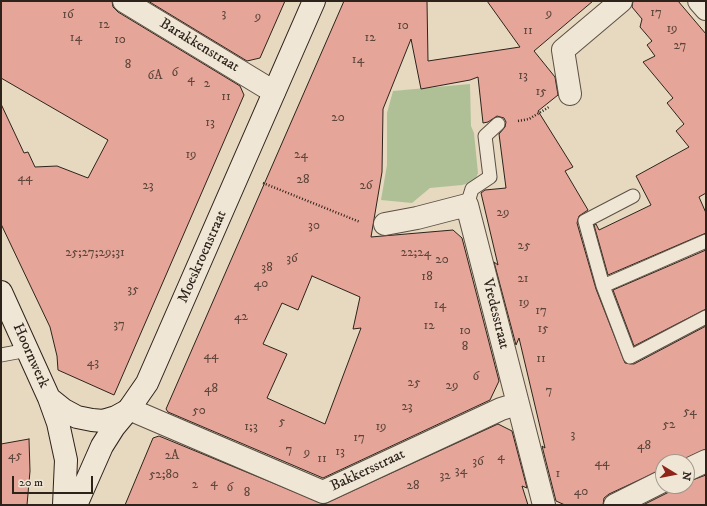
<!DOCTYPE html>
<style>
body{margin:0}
#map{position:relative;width:707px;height:506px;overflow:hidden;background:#e7d8c0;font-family:"IM FELL DW Pica",serif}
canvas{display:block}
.frame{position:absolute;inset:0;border:2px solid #2d231b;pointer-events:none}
.north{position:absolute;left:655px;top:454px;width:40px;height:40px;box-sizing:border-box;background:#efe6d6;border:1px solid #a1988b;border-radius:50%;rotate:100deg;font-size:11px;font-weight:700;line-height:16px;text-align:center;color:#2d231b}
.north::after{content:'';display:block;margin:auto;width:14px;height:18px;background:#8f2418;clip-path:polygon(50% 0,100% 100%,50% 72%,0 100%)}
.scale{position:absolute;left:12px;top:476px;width:81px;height:18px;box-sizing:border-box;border:2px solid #2d231b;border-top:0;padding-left:5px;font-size:12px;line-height:14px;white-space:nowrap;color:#2d231b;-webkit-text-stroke:3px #efe6d6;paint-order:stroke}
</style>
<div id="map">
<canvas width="707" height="506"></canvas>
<div class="frame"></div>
<div class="north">N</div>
<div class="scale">20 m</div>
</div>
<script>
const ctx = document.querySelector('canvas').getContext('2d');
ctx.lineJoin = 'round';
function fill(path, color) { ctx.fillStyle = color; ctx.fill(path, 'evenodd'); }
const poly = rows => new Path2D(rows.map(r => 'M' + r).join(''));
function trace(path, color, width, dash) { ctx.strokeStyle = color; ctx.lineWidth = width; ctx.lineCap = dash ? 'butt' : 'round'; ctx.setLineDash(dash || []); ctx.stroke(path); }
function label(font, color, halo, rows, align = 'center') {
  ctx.font = font + ' "IM FELL DW Pica",serif'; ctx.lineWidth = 3; ctx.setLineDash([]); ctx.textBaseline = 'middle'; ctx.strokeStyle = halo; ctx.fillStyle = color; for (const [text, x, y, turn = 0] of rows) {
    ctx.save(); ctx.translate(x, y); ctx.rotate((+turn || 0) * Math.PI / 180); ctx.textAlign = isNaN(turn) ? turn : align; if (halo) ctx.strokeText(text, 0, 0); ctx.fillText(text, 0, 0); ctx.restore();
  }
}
fill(poly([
 [470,84,471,126,474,133,478,173,476,178,473,182,462,185,430,188,412,203,381,200,387,165,387,113,393,91]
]), '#afc097');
const building = poly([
 [1,1,112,1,113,7,118,12,240,86,244,95,114,395,58,370,57,356,50,327,1,224,1,104,24,153,28,152,35,167,57,166,88,178,108,140,1,78,1,1],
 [148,1,285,1,260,58,247,61,148,1],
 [344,1,427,1,428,61,520,47,487,1,593,1,534,51,555,77,558,95,538,111,573,167,565,171,588,210,579,216,577,223,596,289,625,363,634,364,706,326,706,449,678,462,663,462,663,469,609,494,604,498,603,505,565,505,556,501,542,446,545,448,519,338,516,345,494,262,498,265,481,193,485,190,506,188,499,134,505,127,506,122,504,118,497,116,488,122,483,123,478,77,470,80,421,89,411,39,383,109,382,172,371,237,453,230,462,238,499,381,490,400,323,478,168,412,166,409,344,1],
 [312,276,360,297,353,329,361,328,325,424,267,398,287,354,263,344,282,303,298,310,312,276],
 [633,1,678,1,706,34,706,193,699,197,706,213,706,233,608,275,594,225,596,224,599,230,651,205,636,176,689,147,676,131,684,124,667,103,673,98,643,62,655,56,647,45,652,41,640,27,642,19,632,7,633,1],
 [706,250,706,309,634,346,613,290,706,250],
 [498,424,512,431,527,488,522,486,528,505,125,505,153,438,159,436,324,504,498,424],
 [29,439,30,471,27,505,1,505,1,444,29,439],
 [706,475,706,505,643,505,669,492,674,486,687,486,687,482,706,475]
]);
fill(building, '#e6a599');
trace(building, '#2d231b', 1);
const lane = poly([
 [467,205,472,189,490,177,485,136,498,124],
 [706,241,603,286,630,357,706,317],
 [603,286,585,221,633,196],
 [1,355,28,350]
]);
const street = poly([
 [124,1,274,92],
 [699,1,706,9],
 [570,94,563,50,621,1],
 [385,224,417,218,467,205,544,505],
 [129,409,323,492,501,409,517,404],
 [687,470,706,461],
 [615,505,663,481]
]);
const secondary = poly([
 [1,292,49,398,58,423,66,460,64,505],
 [49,398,64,410,77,417,92,420,103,421,116,417,127,411],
 [76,505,102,446,114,427,129,409,147,383,314,1]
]);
trace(lane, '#5c5044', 15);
trace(street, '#5c5044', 24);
trace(secondary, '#2d231b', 24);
trace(poly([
 [518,121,529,119,549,107],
 [263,183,360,222]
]), '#2d231b', 2.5, [1, 2]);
trace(lane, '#efe6d6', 13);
trace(street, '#efe6d6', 22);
trace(secondary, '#efe6d6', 22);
label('13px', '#5b443a', null, [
 ["17",656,13],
 ["3",224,14],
 ["9",549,14],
 ["16",68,15],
 ["9",258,17],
 ["12",104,25],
 ["10",403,26],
 ["19",672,29],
 ["11",528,31],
 ["14",76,38],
 ["12",370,38],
 ["10",120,40],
 ["27",680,46],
 ["14",358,60],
 ["8",128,65],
 ["6",175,73],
 ["6A",155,76],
 ["13",523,76],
 ["4",191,79],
 ["2",207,84],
 ["15",541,92],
 ["11",226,97],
 ["20",338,118],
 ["13",210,123],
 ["19",191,155],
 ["24",301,155],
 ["44",25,178],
 ["28",303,180],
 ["23",148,186],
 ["26",366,186],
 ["29",503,213],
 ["30",314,226],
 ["25",524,246],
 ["25;27;29;31",95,253],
 ["22;24",416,253],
 ["36",292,259],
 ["20",442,260],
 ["38",267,268],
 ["18",427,277],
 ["21",523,279],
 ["40",261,284],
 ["35",133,290],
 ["19",524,303],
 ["14",440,305],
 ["17",541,311],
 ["42",241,317],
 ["37",119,325],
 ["12",429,326],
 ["15",543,329],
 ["10",465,331],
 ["8",465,347],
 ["44",211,356],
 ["11",541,359],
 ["43",93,363],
 ["6",476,377],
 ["25",414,383],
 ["29",452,386],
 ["48",211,389],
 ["7",549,391],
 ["23",407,407],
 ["50",199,411],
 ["54",690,412],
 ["5",282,422],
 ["52",669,425],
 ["1;3",251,427],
 ["19",381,427],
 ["3",573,435],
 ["17",359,438],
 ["48",644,446],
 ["7",289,450],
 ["13",340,452],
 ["9",307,453],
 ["45",15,456],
 ["2A",172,456],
 ["4",501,457],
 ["11",322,459],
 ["36",478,462],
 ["44",602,463],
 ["34",461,471],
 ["1",558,474],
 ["52;80",164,475],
 ["32",445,476],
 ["4",214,483],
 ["2",195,485],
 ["28",413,486],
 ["6",230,488],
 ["40",581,492],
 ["8",247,493]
]);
label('15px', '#2d231b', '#efe6d6', [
 ["Barakkenstraat",199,46,31],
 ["Moeskroenstraat",203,257,-66],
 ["Vredesstraat",495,314,76],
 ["Hoornwerk",30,356,66],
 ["Bakkersstraat",368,471,-25]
]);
</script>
